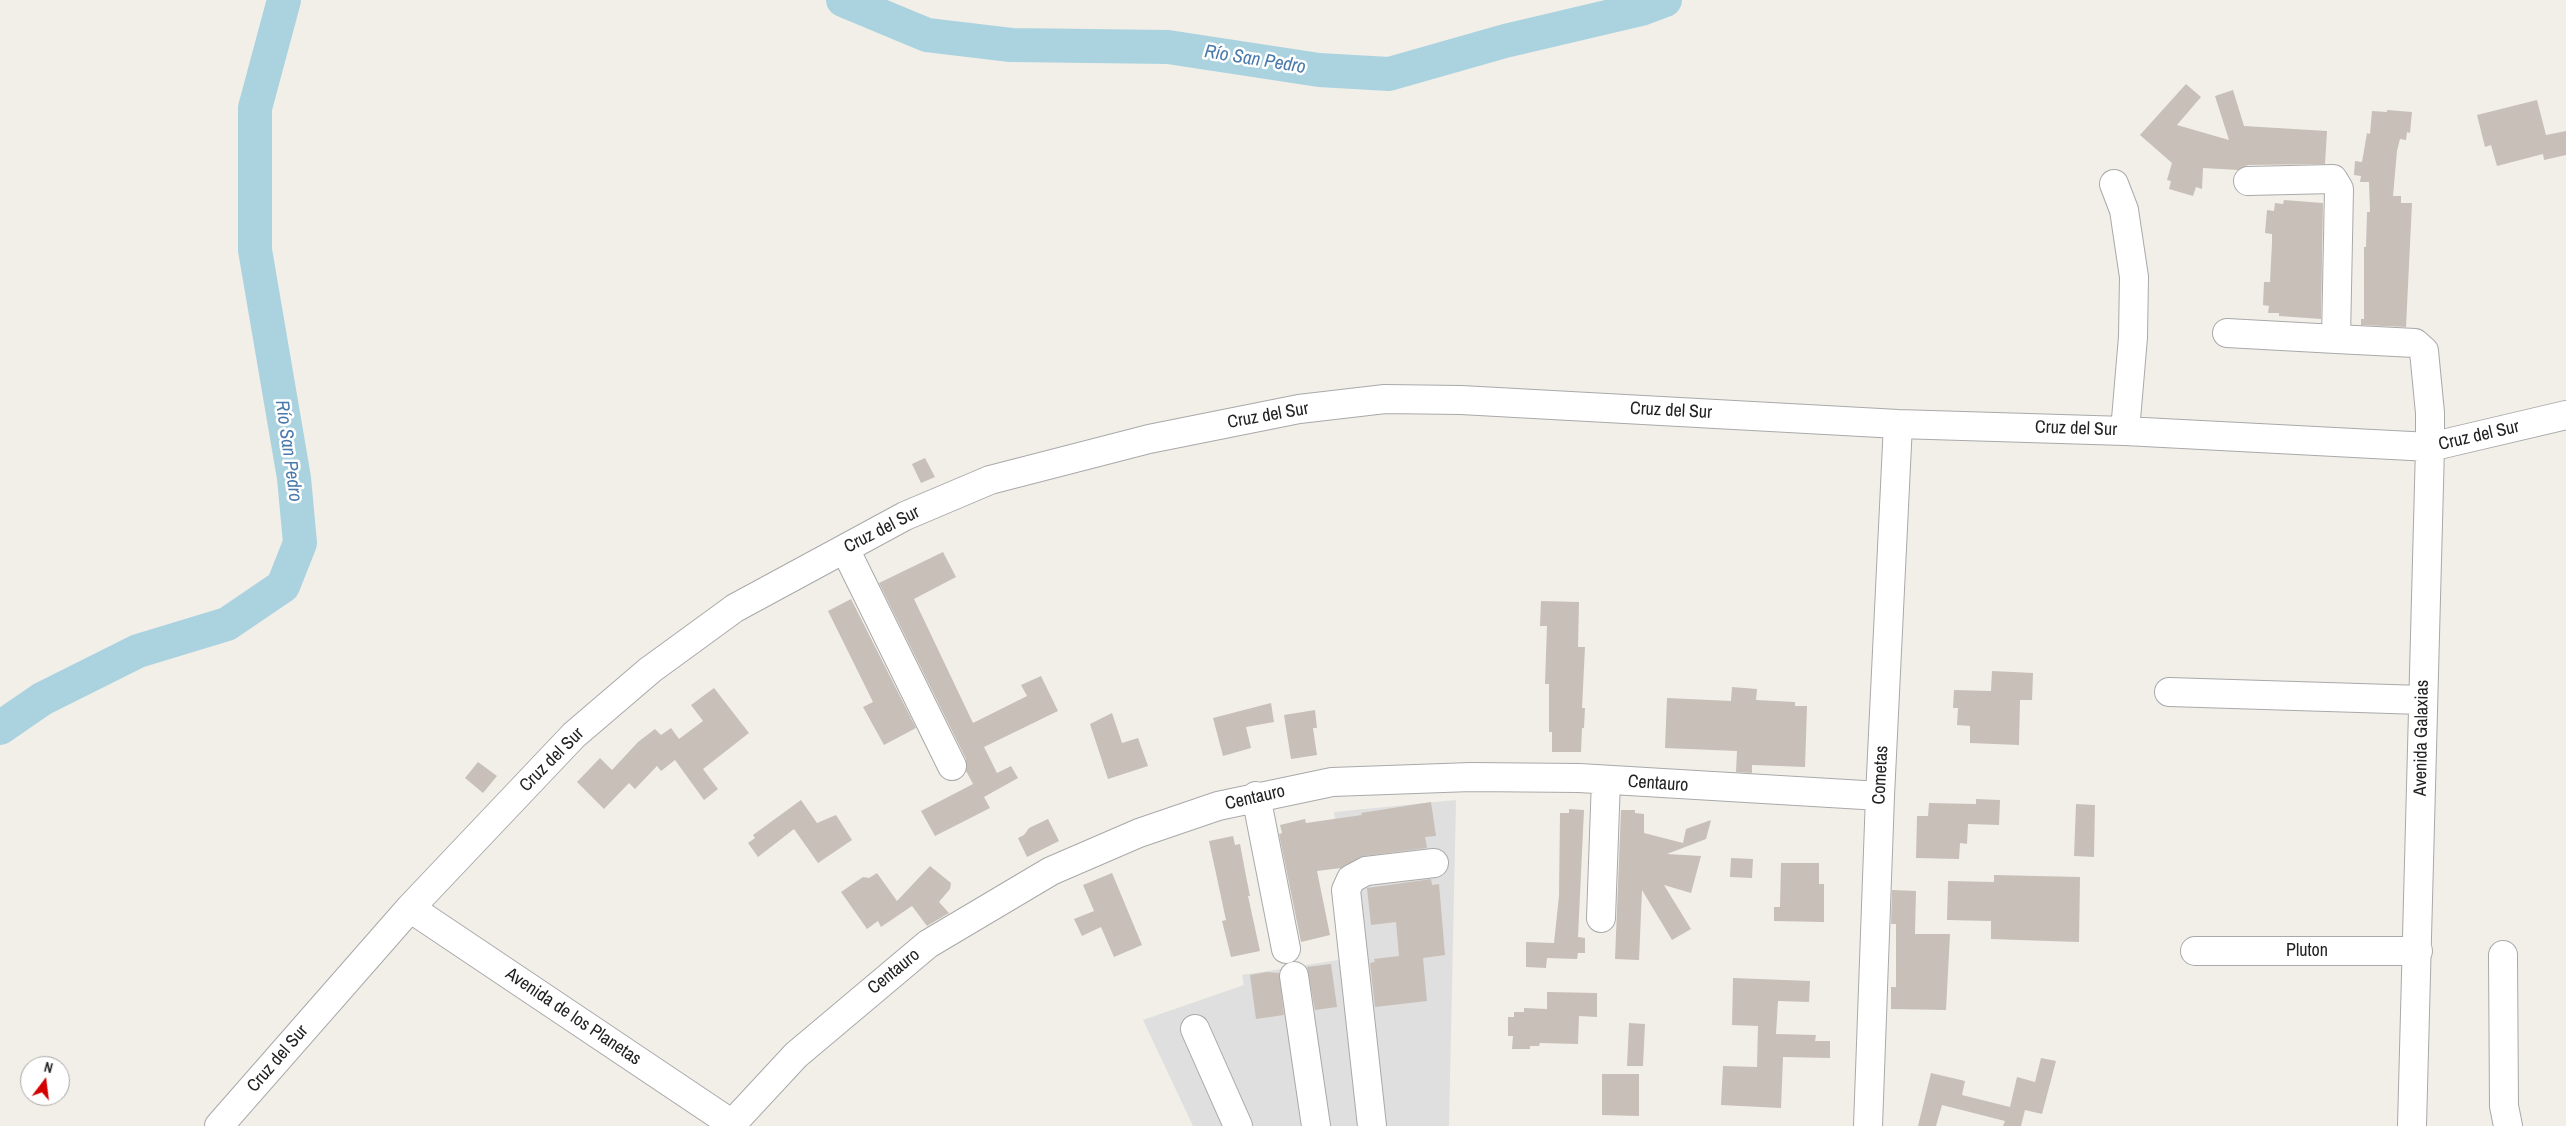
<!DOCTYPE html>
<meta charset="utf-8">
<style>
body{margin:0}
#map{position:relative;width:2566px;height:1126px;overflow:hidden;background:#f2efe9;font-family:"Archivo Narrow",sans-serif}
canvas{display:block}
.north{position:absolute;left:20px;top:1056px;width:50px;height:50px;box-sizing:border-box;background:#fff;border:1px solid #a7a7a7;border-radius:50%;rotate:15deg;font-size:14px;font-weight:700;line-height:20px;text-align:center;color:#222}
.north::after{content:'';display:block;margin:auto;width:18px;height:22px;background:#d40000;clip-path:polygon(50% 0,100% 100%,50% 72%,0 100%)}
</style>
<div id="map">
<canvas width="2566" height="1126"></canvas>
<div class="north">N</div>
</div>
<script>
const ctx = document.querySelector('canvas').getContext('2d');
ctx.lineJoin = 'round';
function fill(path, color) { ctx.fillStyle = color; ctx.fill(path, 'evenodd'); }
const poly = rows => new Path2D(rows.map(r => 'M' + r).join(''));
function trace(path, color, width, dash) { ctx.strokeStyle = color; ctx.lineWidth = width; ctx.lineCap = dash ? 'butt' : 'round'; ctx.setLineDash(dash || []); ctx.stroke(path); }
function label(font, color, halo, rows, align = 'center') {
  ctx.font = font + ' "Archivo Narrow",sans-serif'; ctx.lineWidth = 5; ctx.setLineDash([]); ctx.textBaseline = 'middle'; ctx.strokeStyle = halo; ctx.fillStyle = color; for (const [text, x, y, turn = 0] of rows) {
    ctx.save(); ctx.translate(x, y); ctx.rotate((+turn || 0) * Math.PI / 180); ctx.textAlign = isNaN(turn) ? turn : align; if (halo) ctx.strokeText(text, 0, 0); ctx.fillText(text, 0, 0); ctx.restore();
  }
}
fill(poly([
 [1456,800,1449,1126,1193,1126,1143,1020,1244,985,1242,975,1351,958,1334,812]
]), '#e0dfdf');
trace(poly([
 [843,0,927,35,1011,45,1168,47,1319,70,1389,74,1505,41,1641,9,1665,0],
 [0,728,42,699,138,651,227,624,283,586,300,543,294,478,255,250,255,108,284,0]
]), '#aad3df', 34);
fill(poly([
 [2186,84,2201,97,2177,125,2229,140,2215,96,2233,90,2244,126,2327,131,2325,164,2248,165,2238,170,2203,168,2202,189,2196,187,2193,196,2169,189,2171,181,2167,180,2172,163,2140,135],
 [2537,100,2546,135,2566,131,2566,155,2544,160,2543,154,2497,166,2491,145,2485,147,2477,115],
 [2387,110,2412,112,2410,133,2407,132,2406,140,2400,139,2397,151,2393,196,2401,196,2401,203,2412,203,2406,327,2361,325,2361,319,2364,319,2364,247,2366,247,2367,212,2370,212,2369,182,2360,182,2361,176,2354,175,2355,161,2362,162,2367,133,2370,134,2372,111,2387,112],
 [2284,200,2323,203,2321,319,2279,316,2279,313,2268,313,2269,306,2263,305,2264,282,2270,282,2272,243,2272,234,2265,233,2267,210,2274,211,2275,203,2283,204],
 [925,458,935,477,921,483,912,464],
 [943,552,956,577,914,599,973,723,1027,696,1021,685,1041,676,1058,711,984,747,997,773,1011,766,1018,778,984,797,990,808,935,836,921,811,973,784,966,771,966,759,879,583],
 [851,599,916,728,884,745,863,707,873,702,828,611],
 [1541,601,1579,602,1578,647,1585,647,1582,708,1585,708,1584,728,1582,728,1581,752,1552,752,1552,732,1549,732,1549,684,1545,684,1547,626,1540,626],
 [1992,671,2033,673,2032,700,2020,700,2019,745,1970,743,1970,726,1957,725,1958,708,1953,708,1954,690,1991,691],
 [1732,687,1757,689,1756,700,1795,702,1795,706,1807,706,1805,767,1752,765,1752,773,1736,772,1737,751,1665,748,1667,698,1731,701],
 [714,688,749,733,703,769,718,789,704,800,675,760,661,771,657,766,635,789,629,783,604,809,577,782,600,758,612,770,638,742,655,729,661,735,671,728,679,739,703,721,691,705],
 [1271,703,1274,722,1246,727,1251,748,1223,756,1213,718],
 [1315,710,1317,728,1313,728,1317,755,1291,759,1284,715],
 [1112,713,1122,743,1138,738,1148,766,1108,779,1090,724],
 [478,762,497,776,483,793,465,778],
 [1976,799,2000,800,1999,825,1968,824,1967,844,1960,843,1959,859,1916,858,1917,816,1928,816,1929,803,1976,804],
 [801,800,817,823,836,815,852,840,818,863,794,829,758,857,748,843,755,838,753,835],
 [1431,802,1436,836,1425,837,1427,848,1364,856,1341,868,1317,871,1330,935,1301,942,1279,834,1282,833,1280,825,1305,819,1306,823,1362,815,1361,813],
 [2076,804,2095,805,2094,857,2074,856],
 [1569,809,1584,810,1578,937,1585,938,1585,953,1578,953,1577,959,1547,958,1546,968,1526,967,1526,942,1554,943,1559,896,1560,813,1569,813],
 [1621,810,1635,810,1635,813,1644,814,1644,833,1683,843,1686,829,1711,820,1706,839,1667,854,1701,856,1691,893,1664,885,1691,929,1672,940,1642,890,1639,960,1615,959],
 [1048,819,1059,841,1027,857,1018,838,1024,835,1029,828],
 [1233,836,1235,845,1240,844,1246,876,1250,896,1248,896,1260,951,1231,957,1222,921,1226,920,1209,841],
 [1731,858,1753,859,1752,878,1730,877],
 [1781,863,1819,863,1819,884,1824,884,1824,922,1774,921,1774,907,1780,907],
 [930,866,951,883,950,889,939,902,949,913,927,926,912,906,881,927,878,921,867,929,841,892,863,877,869,878,877,873,897,901],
 [1112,873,1142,945,1114,957,1101,927,1082,936,1074,919,1094,911,1083,885],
 [1994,875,2080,877,2079,942,1991,939,1991,921,1947,920,1948,881,1994,882],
 [1431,879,1432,885,1439,884,1445,955,1423,958,1427,1001,1375,1007,1370,963,1375,962,1374,959,1399,956,1396,922,1371,925,1367,888],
 [1892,890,1916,891,1915,934,1950,934,1946,1010,1891,1009,1891,987,1896,987,1896,924,1891,924],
 [1331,964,1337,1007,1315,1010,1307,967],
 [1267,972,1279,973,1284,1015,1256,1019,1250,975],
 [1733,978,1810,981,1809,1002,1778,1001,1776,1034,1816,1035,1815,1041,1830,1041,1830,1058,1783,1057,1781,1108,1721,1105,1723,1066,1757,1067,1758,1026,1732,1025],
 [1547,992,1597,993,1597,1017,1579,1016,1578,1044,1540,1043,1539,1046,1530,1046,1530,1049,1512,1049,1513,1036,1508,1036,1508,1017,1514,1017,1514,1012,1524,1012,1524,1008,1547,1009],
 [1629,1023,1645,1024,1643,1066,1627,1066],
 [2041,1058,2056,1061,2042,1114,2025,1110,2021,1126,2003,1126,2005,1121,1942,1105,1936,1126,1918,1126,1931,1073,1965,1081,1962,1095,2010,1107,2017,1077,2035,1082],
 [1602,1074,1639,1074,1639,1116,1602,1115]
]), '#c7bfb8');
const minor = poly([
 [2248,181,2333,179,2339,189,2336,339,2415,343,2424,351,2430,413,2430,447,2412,1126],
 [2114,184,2124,210,2134,277,2133,337,2125,431],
 [2227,333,2336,339],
 [845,549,952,766],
 [2169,692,2422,700],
 [1256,796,1286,949],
 [410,908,735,1126],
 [1601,918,1606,780],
 [2195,951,2418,951],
 [2503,955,2504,1106,2508,1126],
 [1294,976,1316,1126],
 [1195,1029,1238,1126],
 [732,1124,796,1055,928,944,1051,871,1139,833,1218,806,1332,782,1471,777,1579,778,1880,796],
 [219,1126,410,908,574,735,650,670,735,608,905,516,990,480,1149,439,1299,409,1385,399,1461,400,1898,424,2125,431,2430,447,2566,415],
 [1372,1126,1346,890,1351,879,1366,871,1434,863],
 [1868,1126,1880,796,1898,424]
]);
trace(minor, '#a9a9a9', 30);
trace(minor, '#fff', 28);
label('18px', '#222', '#fff', [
 ["Cruz del Sur",1671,411,3],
 ["Cruz del Sur",1268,416,-10],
 ["Cruz del Sur",2076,429,2],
 ["Cruz del Sur",2479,436,-13],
 ["Cruz del Sur",882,530,-27],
 ["Avenida Galaxias",2422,738,-89],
 ["Cruz del Sur",552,760,-45],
 ["Cometas",1881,775,-87],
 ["Centauro",1658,784,4],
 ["Centauro",1255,798,-13],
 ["Pluton",2307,951],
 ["Centauro",894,972,-39],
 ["Avenida de los Planetas",573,1017,34],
 ["Cruz del Sur",278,1059,-49]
]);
label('italic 19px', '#4a7aab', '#fff', [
 ["Río San Pedro",1255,60,9],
 ["Río San Pedro",288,451,82]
]);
</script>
